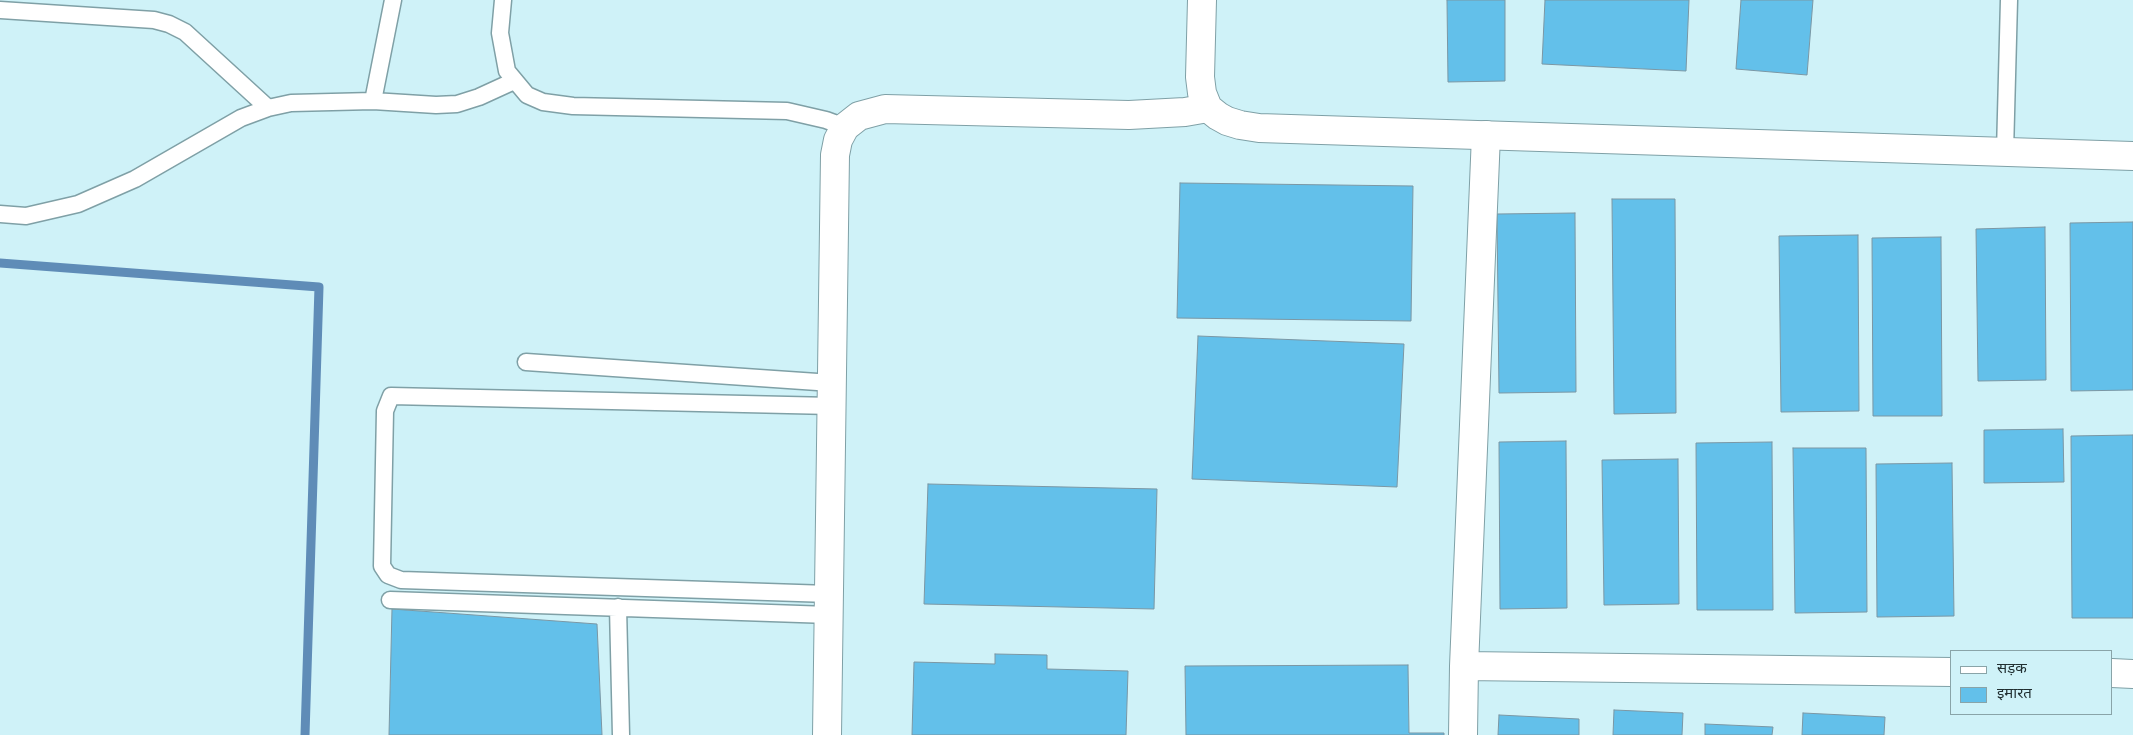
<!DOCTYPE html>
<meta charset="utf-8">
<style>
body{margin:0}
#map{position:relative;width:2133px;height:735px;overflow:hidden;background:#cff2f8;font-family:"Crimson Pro","Noto Sans Devanagari",serif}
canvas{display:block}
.legend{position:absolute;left:1950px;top:650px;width:162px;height:65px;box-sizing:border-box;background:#cff2f8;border:1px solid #89a4a8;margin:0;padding:6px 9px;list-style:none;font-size:15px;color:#212f31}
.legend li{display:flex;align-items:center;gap:10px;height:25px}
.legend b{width:25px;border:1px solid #89a4a8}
</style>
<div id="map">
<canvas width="2133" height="735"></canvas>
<ul class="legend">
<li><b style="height:6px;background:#fff"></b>सड़क</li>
<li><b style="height:14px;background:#63c0ea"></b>इमारत</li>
</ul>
</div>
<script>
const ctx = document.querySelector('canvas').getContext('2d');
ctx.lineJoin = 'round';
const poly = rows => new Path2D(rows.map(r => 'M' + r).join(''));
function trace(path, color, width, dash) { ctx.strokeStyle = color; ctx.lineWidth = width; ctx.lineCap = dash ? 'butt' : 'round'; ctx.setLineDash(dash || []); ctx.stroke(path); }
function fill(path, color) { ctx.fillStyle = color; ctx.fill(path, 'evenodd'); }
trace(poly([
 [0,263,319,287,305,735]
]), '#5f8cb7', 9);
const building = poly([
 [1447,0,1505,0,1505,81,1448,82,1447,0],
 [1545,0,1689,0,1686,71,1542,64,1545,0],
 [1741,0,1813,0,1807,75,1736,69,1741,0],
 [1180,183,1413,186,1411,321,1177,318,1180,183],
 [1612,199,1675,199,1676,413,1614,414,1612,199],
 [1575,213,1576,392,1499,393,1497,214,1575,213],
 [2133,222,2133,390,2071,391,2070,223,2133,222],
 [2045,227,2046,380,1978,381,1976,229,2045,227],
 [1858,235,1859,411,1781,412,1779,236,1858,235],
 [1941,237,1942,416,1873,416,1872,238,1941,237],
 [1198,336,1404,344,1397,487,1192,479,1198,336],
 [2063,429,2064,482,1984,483,1984,430,2063,429],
 [2133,435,2133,618,2072,618,2071,436,2133,435],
 [1566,441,1567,608,1500,609,1499,442,1566,441],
 [1772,442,1773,610,1697,610,1696,443,1772,442],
 [1793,448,1866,448,1867,612,1795,613,1793,448],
 [1678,459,1679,604,1604,605,1602,460,1678,459],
 [1952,463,1954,616,1877,617,1876,464,1952,463],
 [928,484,1157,489,1154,609,924,604,928,484],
 [392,609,597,624,602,735,389,735,392,609],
 [995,654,1047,655,1047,669,1128,671,1126,735,912,735,914,662,995,664,995,654],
 [1408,665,1409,733,1444,733,1444,735,1186,735,1185,666,1408,665],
 [1614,710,1683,713,1682,735,1613,735,1614,710],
 [1803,713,1885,717,1884,735,1802,735,1803,713],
 [1499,715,1579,719,1579,735,1498,735,1499,715],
 [1705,724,1773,727,1772,735,1705,735,1705,724]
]);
fill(building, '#63c0ea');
trace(building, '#7b97a4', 1);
const service = poly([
 [503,0,500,33,507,71,527,95,543,102,573,106,787,111,826,120,845,127],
 [0,10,154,20,169,24,185,32,268,108],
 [373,101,393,0],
 [2005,152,2009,0],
 [0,214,26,216,78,204,135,179,241,118,268,108,291,103,373,101,436,105,457,104,479,97,514,81],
 [526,362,832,383],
 [829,594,401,580,388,575,382,566,385,411,391,396,832,406],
 [390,600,829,615],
 [618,607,621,735]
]);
const minor = poly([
 [1464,666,1952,672],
 [2112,673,2133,674],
 [827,735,835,155,838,140,845,127,859,116,885,109,1129,115,1185,112,1208,108],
 [1463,735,1464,666,1486,135]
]);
const tertiary = poly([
 [1202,0,1200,77,1202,93,1208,108,1218,116,1227,121,1240,125,1259,128,2133,156]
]);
trace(service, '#7fa0a6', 19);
trace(minor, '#7fa0a6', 30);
trace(tertiary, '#7fa0a6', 30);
trace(service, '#fff', 16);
trace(minor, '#fff', 28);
trace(tertiary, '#fff', 28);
</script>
